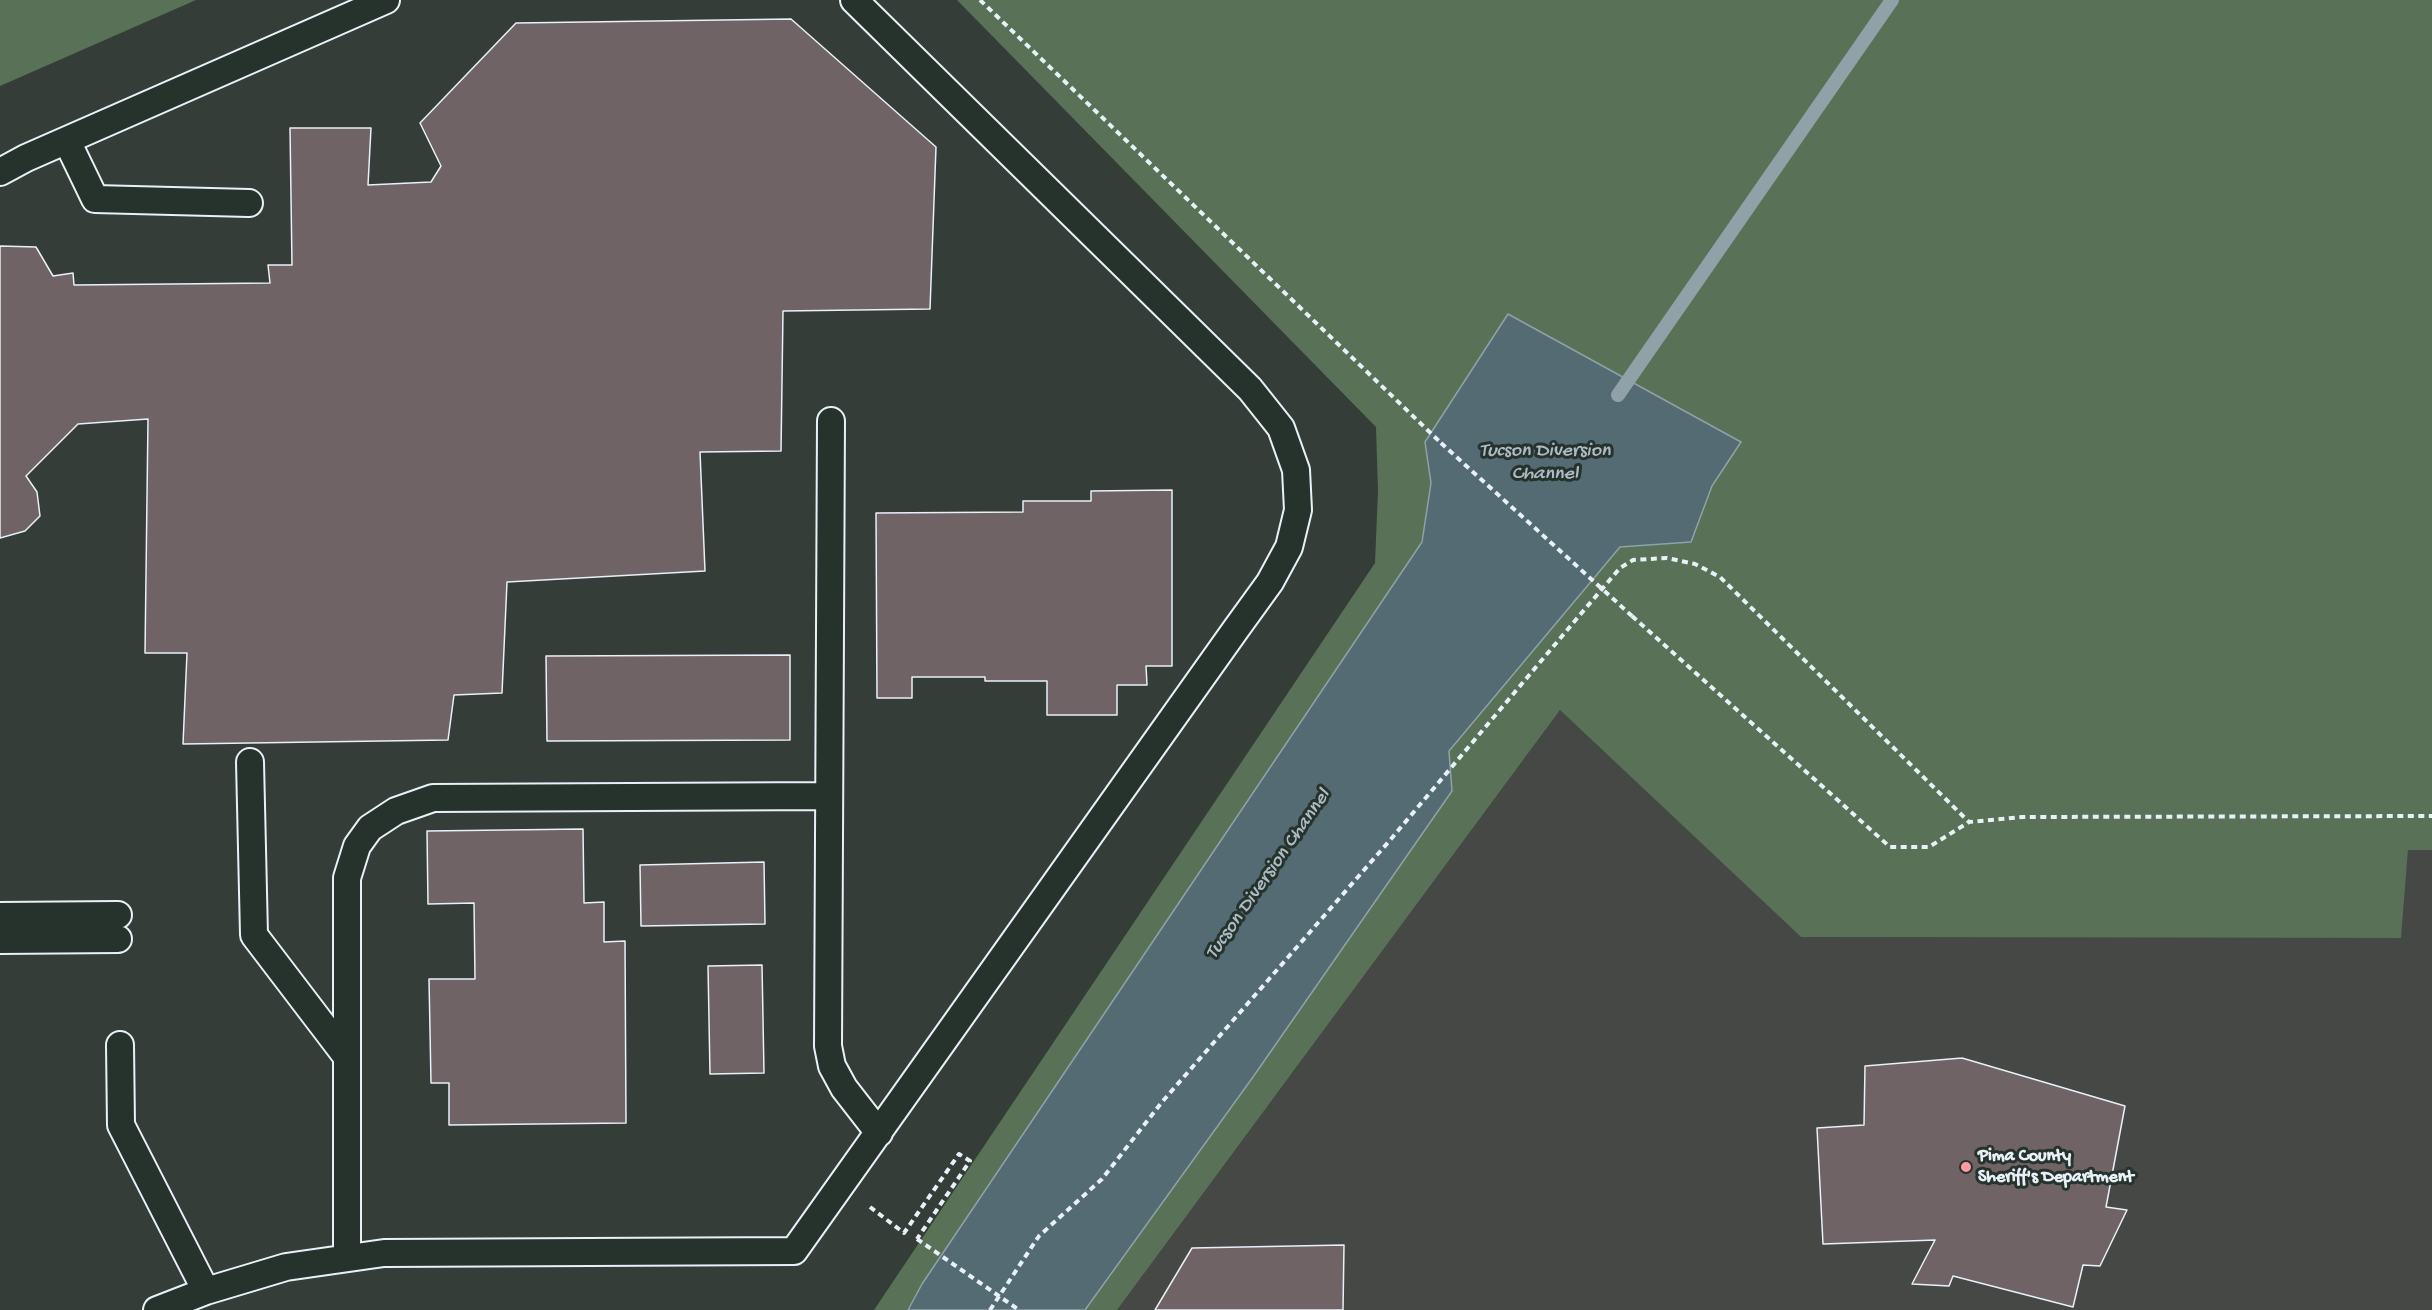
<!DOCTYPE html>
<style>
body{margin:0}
canvas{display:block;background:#353d38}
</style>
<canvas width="2432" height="1310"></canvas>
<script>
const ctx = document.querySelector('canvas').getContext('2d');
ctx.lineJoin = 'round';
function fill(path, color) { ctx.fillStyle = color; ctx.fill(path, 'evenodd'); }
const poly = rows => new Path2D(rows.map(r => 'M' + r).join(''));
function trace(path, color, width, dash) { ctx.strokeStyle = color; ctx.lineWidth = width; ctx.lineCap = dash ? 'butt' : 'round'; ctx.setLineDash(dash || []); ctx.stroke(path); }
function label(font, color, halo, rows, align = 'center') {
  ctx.font = font + ' "Gochi Hand",sans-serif'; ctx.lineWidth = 6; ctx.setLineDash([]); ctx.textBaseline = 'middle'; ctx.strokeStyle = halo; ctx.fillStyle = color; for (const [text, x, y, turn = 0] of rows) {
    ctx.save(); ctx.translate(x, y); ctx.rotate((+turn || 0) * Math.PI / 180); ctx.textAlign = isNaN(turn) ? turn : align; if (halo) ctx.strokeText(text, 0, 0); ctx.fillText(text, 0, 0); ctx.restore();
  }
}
fill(poly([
 [1560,710,1801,937,2401,938,2408,849,2432,850,2432,1310,1117,1310]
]), '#464846');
fill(poly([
 [0,0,196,0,0,86],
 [957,0,2432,0,2432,850,2408,850,2401,938,1801,937,1560,710,1117,1310,874,1310,1375,563,1378,491,1376,427]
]), '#597156');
const water = poly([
 [1508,314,1741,442,1712,486,1691,542,1620,547,1449,751,1452,791,1253,1077,1085,1310,908,1310,922,1284,1422,542,1431,483,1425,442,1508,314]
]);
fill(water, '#556b73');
trace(water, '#90a1a8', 1.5);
trace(poly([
 [1618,395,1892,0]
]), '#90a1a8', 14);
const building = poly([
 [791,19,936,147,930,309,783,311,781,451,700,452,705,571,507,582,502,693,454,695,448,740,183,744,187,653,145,653,148,419,78,424,26,476,37,492,40,516,25,531,0,538,0,246,36,247,53,276,73,273,74,285,270,283,268,265,292,265,290,128,371,128,368,185,431,182,441,166,420,123,516,23,791,19],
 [1172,490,1172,666,1146,666,1147,685,1117,685,1117,715,1047,715,1047,681,985,681,985,677,912,677,912,698,877,698,876,513,1023,512,1023,501,1091,501,1091,491,1172,490],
 [790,655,790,740,547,741,546,656,790,655],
 [583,829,584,903,604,902,604,942,625,941,626,1123,449,1125,449,1083,431,1083,429,979,475,979,474,903,428,904,427,831,583,829],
 [764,862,765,924,641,926,640,865,764,862],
 [762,965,764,1073,710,1074,708,966,762,965],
 [1962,1058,2125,1106,2106,1207,2127,1210,2100,1266,2083,1265,2073,1307,1953,1276,1949,1286,1912,1284,1935,1240,1823,1244,1817,1128,1864,1125,1865,1066,1962,1058],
 [1344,1245,1343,1310,1155,1310,1192,1248,1344,1245]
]);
fill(building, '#6f6366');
trace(building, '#e8f1f8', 1.5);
const service = poly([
 [67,141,95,199,249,203],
 [0,172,26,158,386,0],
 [831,421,828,1046,832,1066,844,1088,879,1133],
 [250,762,254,935,347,1057],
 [0,916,118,915],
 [0,940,118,939],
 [120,1045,121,1125,206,1291],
 [347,1258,347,878,357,846,370,828,396,811,433,798,828,796],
 [157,1310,206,1291,286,1267,384,1253,794,1251,1236,629,1270,582,1289,547,1298,510,1296,470,1281,428,1250,389,854,0]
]);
trace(service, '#e8f1f8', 30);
trace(poly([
 [980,0,1441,443],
 [1632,616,1890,847,1929,847,1969,822,2022,817,2432,816],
 [870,1207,904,1233,959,1154,970,1161,917,1239],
 [990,1310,1039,1236,1102,1179,1162,1102,1391,839,1579,616,1620,568,1633,560,1667,558,1695,564,1720,577,1969,822]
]), '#e8f1f8', 4, [6, 4.5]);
trace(service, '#26332d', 26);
trace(poly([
 [1441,443,1632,616],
 [917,1239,1019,1310]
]), '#e8f1f8', 4, [6, 4.5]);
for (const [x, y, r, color] of [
 [1966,1167,6,"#ff9aa2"]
]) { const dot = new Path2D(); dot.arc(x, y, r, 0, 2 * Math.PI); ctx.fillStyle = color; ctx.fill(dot); trace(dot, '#26332d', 2); }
label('bold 18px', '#e8f1f8', '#26332d', [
 ["Pima County",1978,1157],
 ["Sheriff's Department",1978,1178]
], 'left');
label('italic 20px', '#adbbc3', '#26332d', [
 ["Tucson Diversion",1545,452],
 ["Channel",1545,475],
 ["Tucson Diversion Channel",1269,875,-55]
]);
</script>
